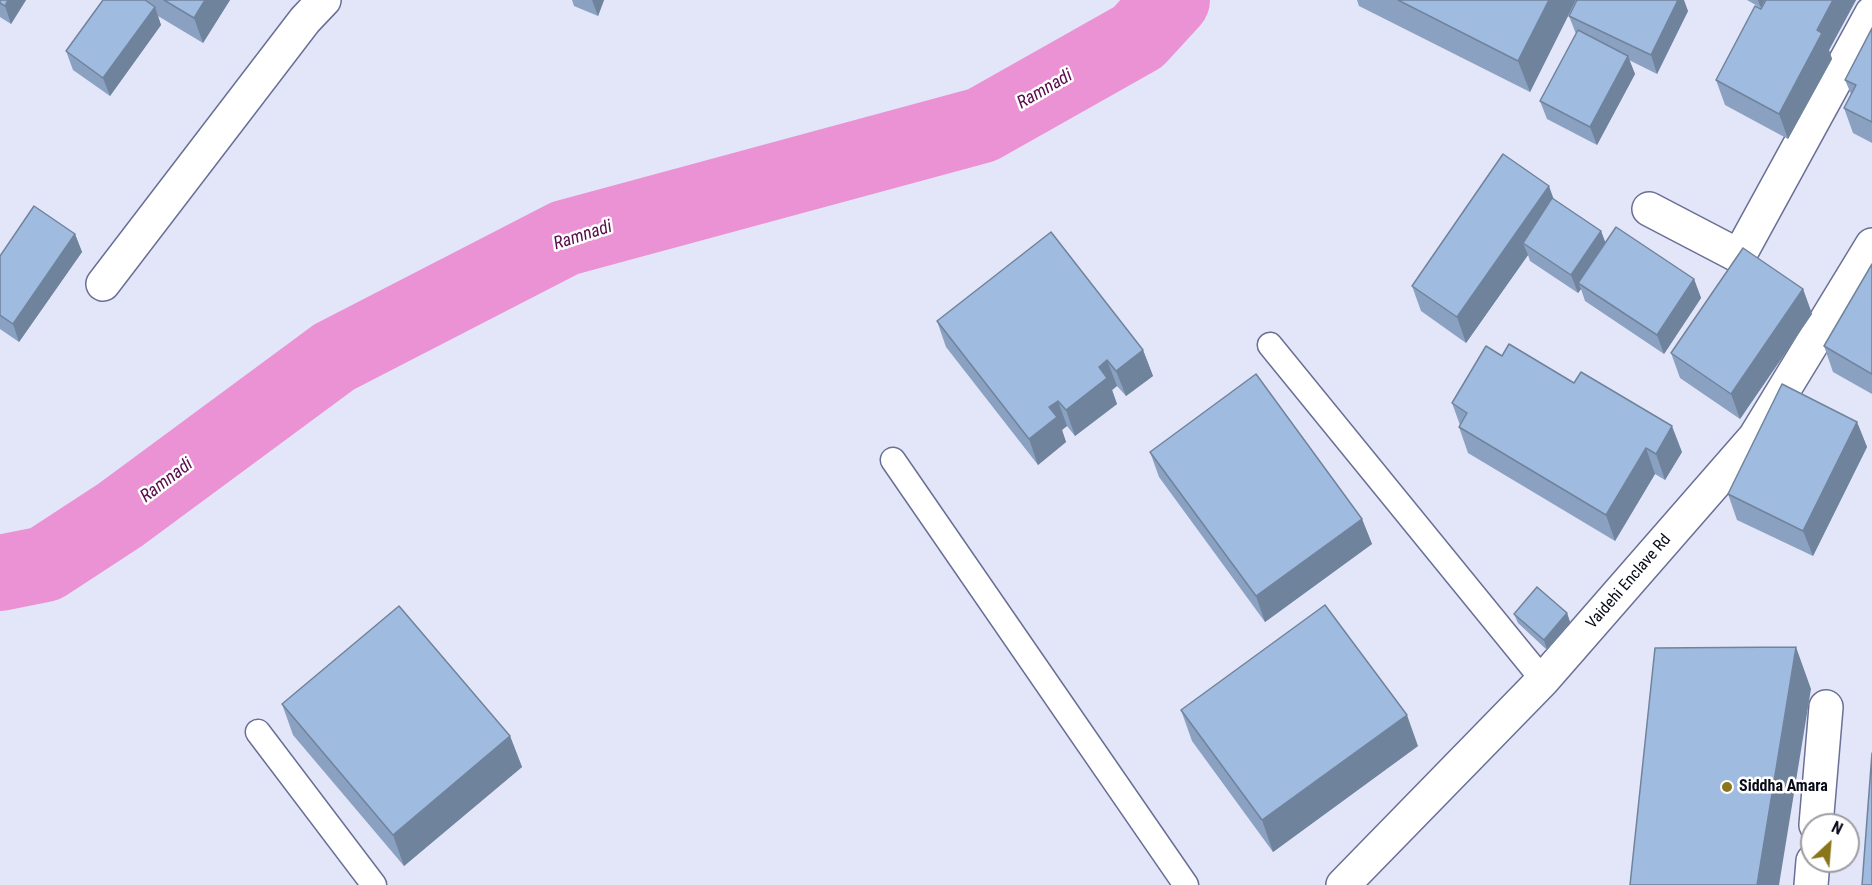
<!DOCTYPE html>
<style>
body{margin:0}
#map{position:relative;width:1872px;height:885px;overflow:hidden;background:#e3e6f8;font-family:"Roboto Condensed",sans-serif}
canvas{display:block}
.north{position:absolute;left:1800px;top:813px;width:60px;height:60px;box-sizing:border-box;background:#fff;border:2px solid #9c9da3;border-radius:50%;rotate:26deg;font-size:16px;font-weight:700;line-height:24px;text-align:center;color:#080a18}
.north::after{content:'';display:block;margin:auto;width:21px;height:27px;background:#89761a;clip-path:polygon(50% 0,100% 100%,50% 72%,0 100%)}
</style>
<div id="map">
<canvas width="1872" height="885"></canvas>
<div class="north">N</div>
</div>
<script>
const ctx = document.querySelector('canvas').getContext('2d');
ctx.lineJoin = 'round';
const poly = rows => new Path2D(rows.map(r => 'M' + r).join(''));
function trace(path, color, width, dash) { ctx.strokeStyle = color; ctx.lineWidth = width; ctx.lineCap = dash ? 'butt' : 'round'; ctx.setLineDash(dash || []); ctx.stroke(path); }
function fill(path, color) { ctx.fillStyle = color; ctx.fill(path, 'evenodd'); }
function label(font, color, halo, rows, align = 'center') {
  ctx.font = font + ' "Roboto Condensed",sans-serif'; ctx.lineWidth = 5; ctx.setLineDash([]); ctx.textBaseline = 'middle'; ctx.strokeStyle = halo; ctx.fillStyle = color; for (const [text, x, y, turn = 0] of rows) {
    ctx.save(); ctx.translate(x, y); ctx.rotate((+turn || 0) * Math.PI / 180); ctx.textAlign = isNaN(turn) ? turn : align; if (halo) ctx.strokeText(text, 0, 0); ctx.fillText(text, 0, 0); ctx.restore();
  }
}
trace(poly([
 [0,573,45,564,120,515,334,357,565,238,982,125,1138,37,1172,0]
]), '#eb92d4', 76);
const lane = poly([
 [1270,345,1543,680],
 [893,460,1186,885],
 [258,732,374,885]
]);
const street = poly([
 [1649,209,1739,256,1872,13],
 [103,284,305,20,324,0],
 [1816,825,1826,707],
 [1343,885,1543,680,1755,437,1872,245],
 [1811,885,1813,861]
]);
trace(lane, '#696f96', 27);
trace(street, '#696f96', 36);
trace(lane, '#fff', 24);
trace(street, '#fff', 33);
fill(poly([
 [0,0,26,0,11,24,0,17],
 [103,0,230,0,203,43,158,16,161,25,110,96,73,70,66,51],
 [572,0,604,0,598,16,574,6],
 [1357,0,1576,0,1530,92,1359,6],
 [1747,0,1765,0,1761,8],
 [1766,0,1856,0,1829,50,1832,59,1788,139,1725,105,1716,80],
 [1688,11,1657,74,1629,60,1635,74,1597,145,1547,119,1540,101,1576,34,1569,16],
 [1872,28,1872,143,1853,133,1844,108,1851,94,1845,80],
 [1553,199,1601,231,1605,243,1694,279,1701,298,1664,354,1585,301,1581,289,1578,293,1530,261,1528,255,1466,343,1421,311,1412,286],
 [75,234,82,252,19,342,0,329,0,256],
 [1872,264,1872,394,1833,372,1824,346],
 [1803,289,1812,314,1740,419,1680,378,1671,353],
 [937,321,1143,350,1153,376,1126,396,1117,386,1112,390,1117,404,1075,436,1067,426,1062,430,1066,442,1038,465,946,347],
 [1452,403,1682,452,1665,480,1655,474,1615,541,1468,453,1459,427,1460,425],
 [1857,422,1867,447,1813,556,1737,520,1728,494],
 [1150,452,1362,519,1372,544,1265,622,1159,477],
 [1567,613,1570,622,1547,650,1518,623,1514,614],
 [282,704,510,736,522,767,404,866,293,735],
 [1181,710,1418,746,1273,852,1192,741]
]), '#8aa1c1');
fill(poly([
 [8,0,26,0,11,24,5,6],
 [205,0,230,0,203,43,194,18],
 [592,0,604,0,598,16],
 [1549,0,1576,0,1530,92,1518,61],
 [1678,0,1684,0,1688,11,1657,74,1651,55],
 [1758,0,1765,0,1761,8],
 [1833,0,1856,0,1829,50,1832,59,1788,139,1779,114,1817,30],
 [155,7,161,25,110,96,103,78],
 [1628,56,1635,74,1597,145,1590,127],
 [1549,186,1558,211,1523,243,1528,255,1466,343,1457,317],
 [1601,231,1608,249,1578,283,1581,289,1578,293,1571,275],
 [75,234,82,252,19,342,13,324],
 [1694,279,1701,298,1664,354,1657,335],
 [1803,289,1812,314,1740,419,1731,394],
 [1143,350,1153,376,1126,396,1116,371],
 [1107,360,1117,386,1112,390,1117,404,1075,436,1066,410,1099,367],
 [1058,401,1067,426,1062,430,1066,442,1038,465,1029,439,1049,407],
 [1857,422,1867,447,1813,556,1803,531],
 [1672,426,1682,452,1665,480,1656,454],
 [1646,448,1655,474,1615,541,1606,515],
 [1362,519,1372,544,1265,622,1256,596],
 [1567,613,1570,622,1547,650,1544,640],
 [1796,647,1811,689,1779,885,1757,885],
 [1407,715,1418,746,1273,852,1262,820],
 [510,736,522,767,404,866,393,835]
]), '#70839d');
const building = poly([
 [0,0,8,0,5,6,0,3,0,0],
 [103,0,145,0,155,7,103,78,66,51,103,0],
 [164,0,205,0,194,18,164,0],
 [1398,0,1549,0,1518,61,1398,0],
 [1577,0,1678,0,1651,55,1569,16,1577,0],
 [1766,0,1833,0,1817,30,1822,33,1779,114,1716,80,1755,6,1761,9,1766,0],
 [1872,28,1872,122,1844,108,1856,85,1845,80,1872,28],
 [1578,30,1628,56,1590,127,1540,101,1578,30],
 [1503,154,1549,186,1457,317,1412,286,1503,154],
 [1552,198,1601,231,1571,275,1523,243,1552,198],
 [34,206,75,234,13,324,0,315,0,256,34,206],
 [1616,227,1694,279,1657,335,1578,283,1616,227],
 [1051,232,1143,350,1116,371,1107,360,1099,367,1107,378,1066,410,1058,401,1049,407,1057,417,1029,439,937,321,1051,232],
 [1743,248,1803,289,1731,394,1671,353,1743,248],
 [1872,264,1872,374,1824,346,1872,264],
 [1509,344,1574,383,1581,372,1672,426,1656,454,1646,448,1606,515,1459,427,1467,413,1452,403,1486,346,1502,356,1509,344],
 [1256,374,1362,519,1256,596,1150,452,1256,374],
 [1782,384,1857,422,1803,531,1728,494,1782,384],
 [1537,587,1567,613,1544,640,1514,614,1537,587],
 [1325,605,1407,715,1262,820,1181,710,1325,605],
 [399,606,510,736,393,835,282,704,399,606],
 [1796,647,1757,885,1630,885,1655,648,1796,647],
 [1872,753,1872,885,1862,885,1872,753]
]);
fill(building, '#a0bbe0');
trace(building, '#70839d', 1.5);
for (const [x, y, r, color] of [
 [1727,787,6,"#89761a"]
]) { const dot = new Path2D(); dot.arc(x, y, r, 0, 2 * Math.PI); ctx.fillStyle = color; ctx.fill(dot); trace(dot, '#fff', 2); }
label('16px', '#080a18', '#fff', [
 ["Vaidehi Enclave Rd",1629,582,-49]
]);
label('bold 16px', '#080a18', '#fff', [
 ["Siddha Amara",1739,787]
], 'left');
label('italic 18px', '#5a0b4d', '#fff', [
 ["Ramnadi",1045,90,-30],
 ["Ramnadi",583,236,-18],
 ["Ramnadi",167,481,-37]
]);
</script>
